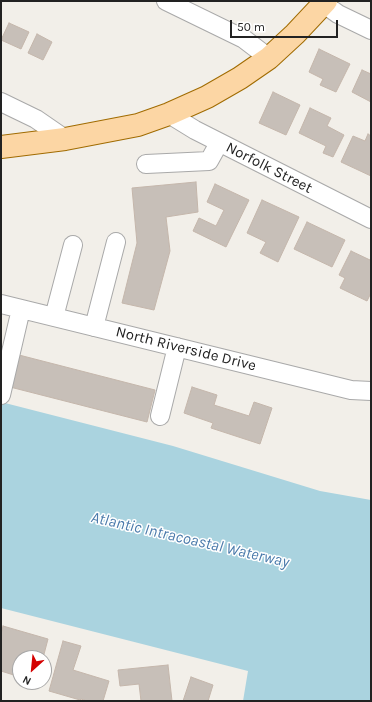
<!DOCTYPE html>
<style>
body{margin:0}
#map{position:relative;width:372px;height:702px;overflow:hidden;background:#f2efe9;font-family:Karla,sans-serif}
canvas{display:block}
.frame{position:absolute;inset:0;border:2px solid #222;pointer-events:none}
.north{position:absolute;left:12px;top:650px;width:40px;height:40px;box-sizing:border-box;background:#fff;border:1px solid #a7a7a7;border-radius:50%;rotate:207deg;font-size:11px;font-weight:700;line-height:16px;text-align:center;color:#222}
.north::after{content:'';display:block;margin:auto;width:14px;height:18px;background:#d40000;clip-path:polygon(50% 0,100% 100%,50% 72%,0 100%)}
.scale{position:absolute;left:230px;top:20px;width:108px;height:18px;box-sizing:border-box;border:2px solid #222;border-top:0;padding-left:5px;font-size:12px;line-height:14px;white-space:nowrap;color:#222;-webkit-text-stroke:3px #fff;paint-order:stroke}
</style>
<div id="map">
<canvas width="372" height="702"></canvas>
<div class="frame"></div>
<div class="north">N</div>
<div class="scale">50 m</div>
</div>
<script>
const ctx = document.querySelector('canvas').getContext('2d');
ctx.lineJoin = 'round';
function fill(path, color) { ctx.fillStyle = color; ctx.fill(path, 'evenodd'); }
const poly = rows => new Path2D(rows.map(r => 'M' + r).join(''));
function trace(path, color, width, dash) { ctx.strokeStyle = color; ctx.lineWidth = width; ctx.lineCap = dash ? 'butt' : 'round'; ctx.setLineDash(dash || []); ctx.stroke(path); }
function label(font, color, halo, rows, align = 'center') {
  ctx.font = font + ' Karla,sans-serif'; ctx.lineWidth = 3; ctx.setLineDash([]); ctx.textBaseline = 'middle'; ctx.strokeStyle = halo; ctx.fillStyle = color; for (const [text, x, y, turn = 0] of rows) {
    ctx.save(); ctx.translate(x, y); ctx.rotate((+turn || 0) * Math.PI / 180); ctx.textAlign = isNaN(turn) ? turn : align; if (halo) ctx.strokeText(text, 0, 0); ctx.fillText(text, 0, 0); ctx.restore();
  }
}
fill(poly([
 [1,402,173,446,320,491,371,500,371,701,243,701,248,671,1,608]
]), '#aad3df');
const building = poly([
 [9,23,29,32,21,49,1,40,9,23],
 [37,34,52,42,43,60,28,53,37,34],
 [319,49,350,64,336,92,320,85,323,79,309,72,319,49],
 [362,70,371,74,371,102,352,92,362,70],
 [273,92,300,105,286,135,259,123,273,92],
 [310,108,331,118,327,126,344,135,333,157,323,153,326,146,299,133,310,108],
 [368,134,371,136,371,176,341,162,353,136,365,141,368,134],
 [196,182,198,212,166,217,170,251,154,310,122,303,137,243,132,188,196,182],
 [215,184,249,200,226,247,193,231,199,218,216,226,224,210,207,202,215,184],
 [262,200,299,217,278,262,260,253,266,242,247,233,262,200],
 [307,222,345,240,332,267,294,249,307,222],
 [351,251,370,260,371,258,371,293,367,301,340,288,345,278,339,275,351,251],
 [19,355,155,390,147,422,10,387,19,355],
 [192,387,217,395,214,405,249,416,254,402,272,408,260,444,211,428,213,423,184,413,192,387],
 [3,626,48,639,43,658,20,658,20,677,1,671,1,634,3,626],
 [63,641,81,646,73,670,109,681,103,701,87,701,81,699,80,700,49,691,63,641],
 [168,665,172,701,141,701,139,684,120,686,118,670,168,665],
 [191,677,213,685,208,701,183,701,191,677],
 [20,682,36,682,34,688,20,684,20,682]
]);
fill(building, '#c7bfb8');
trace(building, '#c4b6ab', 1);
const minor = poly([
 [166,1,244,39,269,58],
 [324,4,338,14,371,30],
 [1,102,36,119,65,139],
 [169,114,195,130,371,219],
 [146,164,209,161,219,143],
 [1,304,351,390,371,391],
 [54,317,73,245],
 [94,327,116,242],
 [1,395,21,309],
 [160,416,177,347]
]);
const major = poly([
 [1,147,65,139,138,125,169,114,207,97,240,78,269,58,295,34,326,1]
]);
trace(minor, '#a9a9a9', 20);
trace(major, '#a06b00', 24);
trace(minor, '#fff', 18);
trace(major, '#fcd6a4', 22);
label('15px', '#222', '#fff', [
 ["Norfolk Street",269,168,27],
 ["North Riverside Drive",186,349,14]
]);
label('italic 16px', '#4a7aab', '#fff', [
 ["Atlantic Intracoastal Waterway",190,540,13]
]);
</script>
